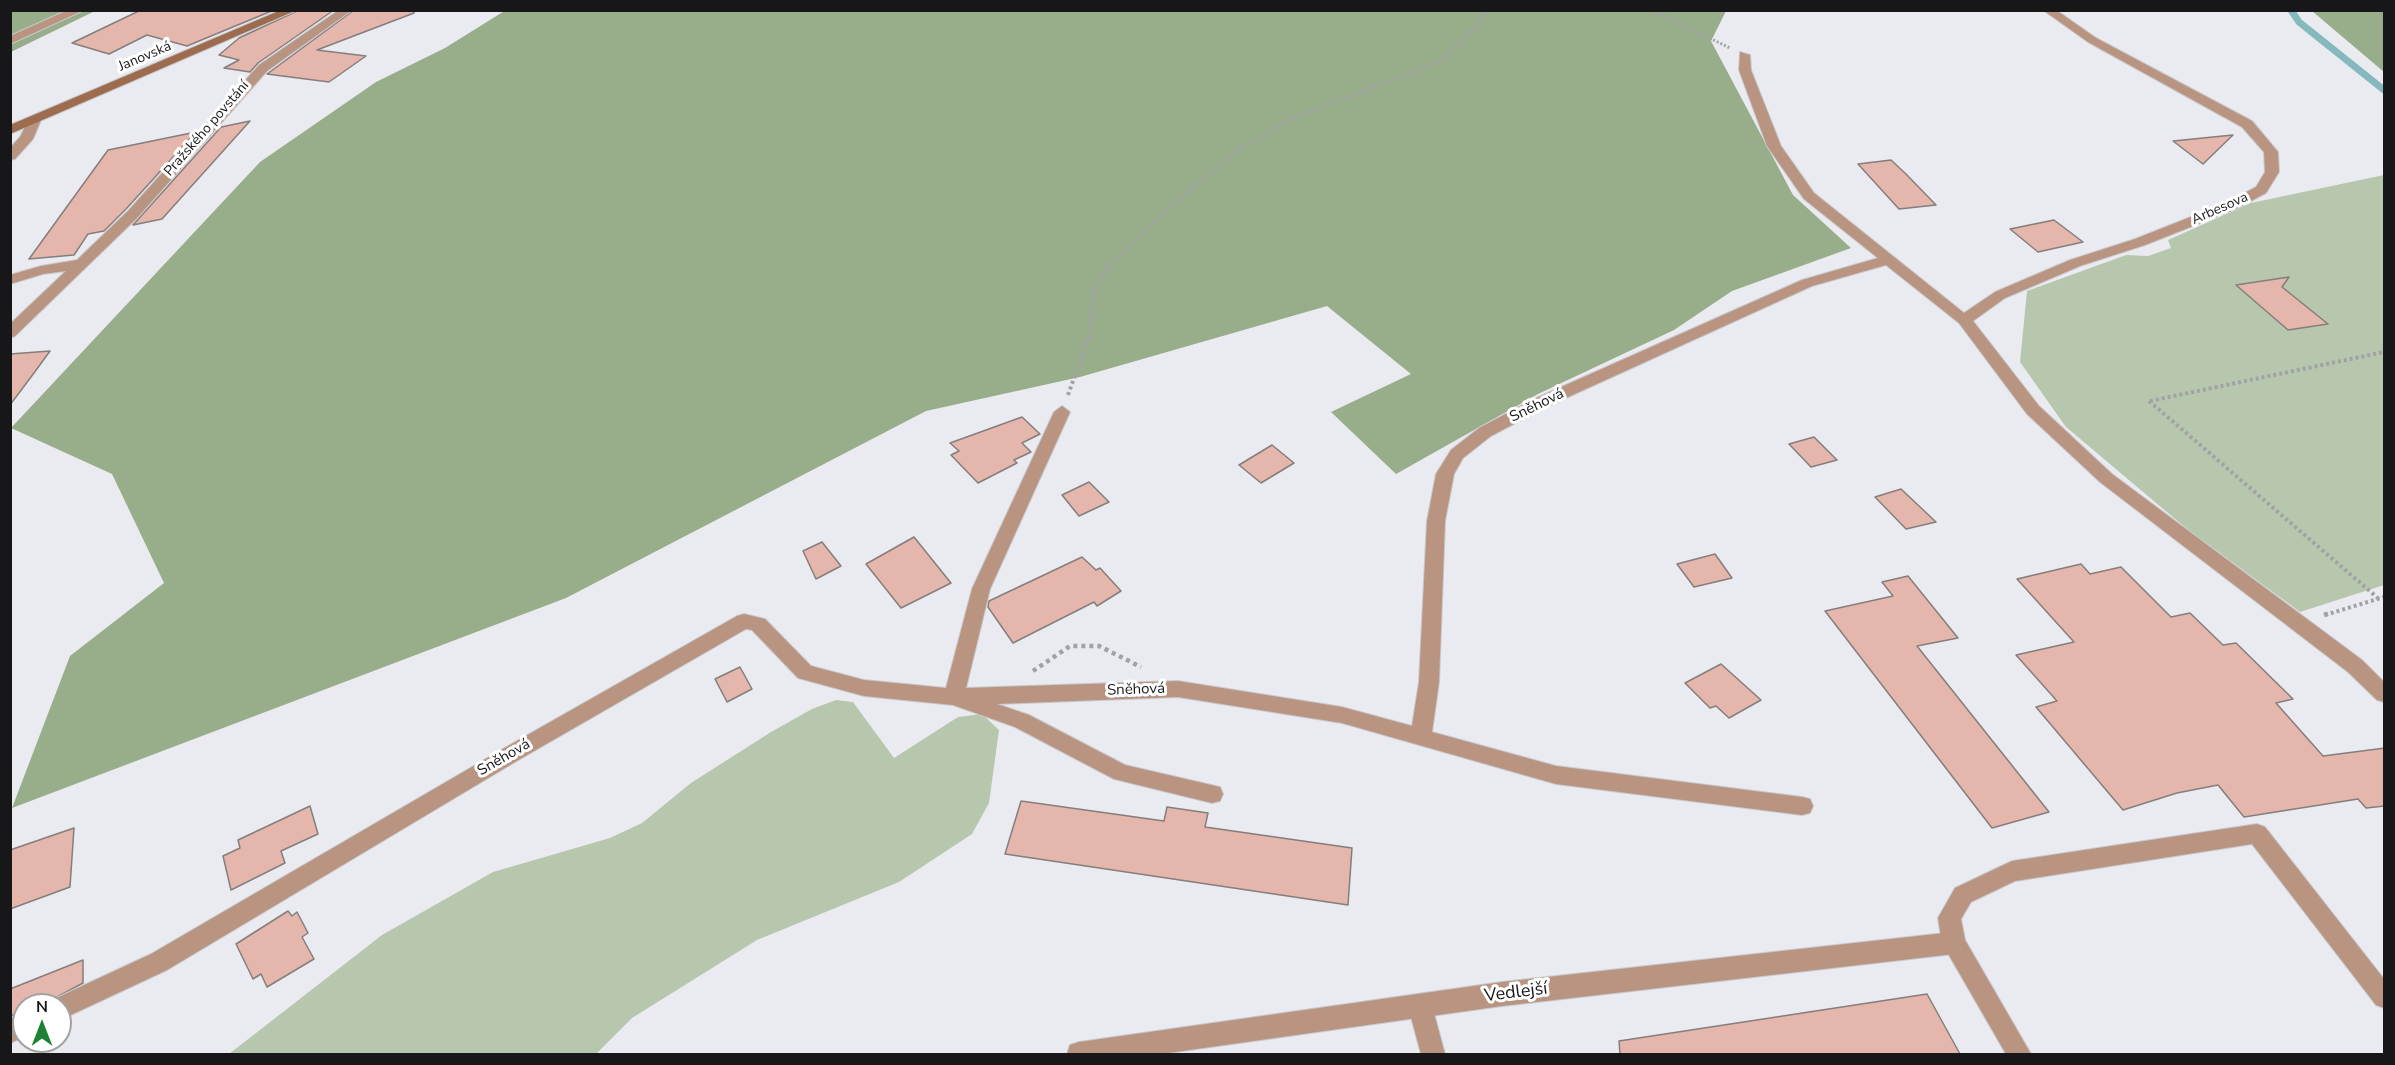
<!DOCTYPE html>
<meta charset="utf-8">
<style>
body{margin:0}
#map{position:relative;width:2395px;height:1065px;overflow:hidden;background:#eaebf1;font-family:"Nunito Sans",sans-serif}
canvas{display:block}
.frame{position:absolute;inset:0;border:12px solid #171719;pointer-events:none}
.north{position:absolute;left:12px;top:993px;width:60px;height:60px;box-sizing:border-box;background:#fff;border:2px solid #a2a2a3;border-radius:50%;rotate:0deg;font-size:16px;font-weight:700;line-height:24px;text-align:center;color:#171719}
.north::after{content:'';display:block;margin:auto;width:21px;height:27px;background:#1f8134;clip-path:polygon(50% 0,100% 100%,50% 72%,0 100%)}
</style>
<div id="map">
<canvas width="2395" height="1065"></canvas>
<div class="frame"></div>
<div class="north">N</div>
</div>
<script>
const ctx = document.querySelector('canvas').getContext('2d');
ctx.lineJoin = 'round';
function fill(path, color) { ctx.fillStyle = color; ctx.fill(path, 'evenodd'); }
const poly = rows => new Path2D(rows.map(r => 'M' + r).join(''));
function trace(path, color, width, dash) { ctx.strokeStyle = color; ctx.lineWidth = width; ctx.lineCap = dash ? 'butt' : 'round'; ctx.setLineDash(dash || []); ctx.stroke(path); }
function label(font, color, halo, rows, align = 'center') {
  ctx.font = font + ' "Nunito Sans",sans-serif'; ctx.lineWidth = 6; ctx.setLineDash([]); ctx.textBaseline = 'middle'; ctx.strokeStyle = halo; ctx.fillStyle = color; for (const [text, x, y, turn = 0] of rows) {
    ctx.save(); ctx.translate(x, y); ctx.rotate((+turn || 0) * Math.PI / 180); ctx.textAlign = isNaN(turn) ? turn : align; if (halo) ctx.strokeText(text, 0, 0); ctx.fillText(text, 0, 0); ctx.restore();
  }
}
fill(poly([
 [2384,175,2384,585,2300,612,2187,529,2066,427,2020,362,2027,291,2126,255,2148,256,2171,248,2168,240,2251,203],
 [836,700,853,702,894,758,958,717,982,714,999,730,989,803,972,834,899,882,757,940,632,1018,596,1054,229,1054,382,935,493,872,610,838,642,823,691,783,771,732,812,709]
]), '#b7c7ad');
fill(poly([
 [506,10,1726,11,1711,41,1793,195,1851,248,1732,291,1674,330,1538,394,1396,474,1331,412,1411,374,1327,306,1080,377,926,411,566,598,12,808,70,656,164,583,112,474,11,428,260,162,376,82,445,48],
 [11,11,95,11,11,52],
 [2312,11,2384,11,2384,72]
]), '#98ad8a');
trace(poly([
 [2291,10,2299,22,2384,90]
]), '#85b9be', 7);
const building = poly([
 [141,10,274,10,187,46,147,35,109,54,72,43,141,10],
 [299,10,334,10,258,63,250,72,224,68,239,60,219,55,239,38,299,10],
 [354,10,414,10,414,13,317,50,366,56,329,82,267,74,354,10],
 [250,121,162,219,133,225,221,127,250,121],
 [196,132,126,209,104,231,88,234,74,255,29,259,108,150,196,132],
 [2233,135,2203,164,2173,141,2233,135],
 [1891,160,1906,174,1936,205,1899,209,1858,164,1891,160],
 [2054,220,2083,242,2038,252,2010,229,2054,220],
 [2289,277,2282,287,2328,324,2288,330,2236,285,2289,277],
 [50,351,34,373,10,405,10,354,50,351],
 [1022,417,1040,434,1022,443,1031,452,1014,460,1017,463,978,483,951,455,959,451,950,443,1022,417],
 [1814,437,1837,460,1811,467,1789,444,1814,437],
 [1272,445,1294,463,1261,483,1239,465,1272,445],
 [1089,482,1109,502,1079,516,1062,495,1089,482],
 [1901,489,1936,522,1906,529,1875,497,1901,489],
 [914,537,951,583,901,608,866,564,914,537],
 [822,542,841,566,816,579,803,551,822,542],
 [1715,554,1732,578,1694,587,1677,564,1715,554],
 [1082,557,1096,570,1100,568,1121,591,1097,606,1094,602,1013,643,988,607,989,601,1082,557],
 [2081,564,2090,574,2121,567,2171,617,2190,613,2223,645,2236,643,2293,699,2276,703,2323,756,2385,748,2385,806,2366,808,2358,799,2244,817,2218,785,2177,793,2123,810,2036,707,2057,701,2016,655,2074,642,2017,579,2081,564],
 [1908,576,1958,638,1917,646,2049,812,1992,828,1825,611,1893,596,1882,582,1908,576],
 [1721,664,1761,700,1729,718,1716,706,1710,708,1685,683,1721,664],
 [740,667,752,689,727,702,715,679,740,667],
 [1021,801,1164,821,1167,807,1208,813,1205,827,1352,848,1348,905,1005,854,1021,801],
 [310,806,318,834,281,851,285,863,231,890,223,856,240,848,238,840,310,806],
 [74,828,70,887,10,909,10,850,74,828],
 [288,911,292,916,297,912,308,933,302,937,314,959,267,987,261,974,253,979,236,944,288,911],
 [83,960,83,983,42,1005,24,1005,24,1011,10,1016,10,989,83,960],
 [1927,994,1960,1054,1620,1054,1619,1041,1927,994]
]);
fill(building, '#e4b6ac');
trace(building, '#847e7c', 1.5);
const lane = poly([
 [68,10,84,10,10,44,10,36,68,10],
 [2257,824,2265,827,2384,979,2384,1008,2376,1005,2252,844,2015,881,1971,902,1961,919,1965,940,2031,1054,2006,1054,1942,943,1938,918,1955,888,2012,861,2257,824],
 [1420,994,1428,998,1432,1006,1445,1054,1421,1054,1408,1006,1412,998,1420,994]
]);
const street = poly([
 [339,10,352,10,267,71,138,217,15,336,10,338,10,324,66,271,43,274,10,284,10,275,41,266,77,260,128,211,259,65,339,10],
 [2043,10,2056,10,2096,38,2252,121,2278,152,2279,172,2266,193,2236,209,2145,245,2080,266,2005,298,1973,321,2039,406,2112,474,2362,660,2384,682,2384,702,2377,700,2348,672,2100,482,2027,414,1959,323,1886,265,1812,286,1544,408,1491,436,1463,458,1454,474,1445,521,1439,682,1432,732,1556,766,1802,797,1810,799,1813,806,1810,813,1802,815,1556,784,1342,723,1178,697,997,704,1029,715,1125,765,1220,787,1223,794,1220,801,1212,803,1114,779,1015,727,953,705,864,696,798,678,752,630,746,629,515,762,167,970,60,1020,60,1005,49,1005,52,1000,151,954,501,750,737,616,744,614,765,619,811,666,864,680,946,688,972,589,1054,412,1062,406,1070,412,990,589,966,688,1178,681,1342,707,1412,726,1419,682,1427,521,1436,474,1451,450,1479,428,1532,400,1802,280,1878,258,1804,199,1767,146,1739,70,1740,52,1750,55,1751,70,1781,146,1814,193,1964,313,1995,292,2070,260,2135,239,2226,203,2256,187,2265,172,2264,152,2242,127,2088,42,2043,10],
 [35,116,41,120,33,139,15,159,10,160,10,148,20,137,30,117,35,116],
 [1954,932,1962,935,1966,943,1962,951,1954,954,1502,1006,1161,1054,1067,1054,1070,1045,1079,1042,1502,982,1954,932],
 [24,1013,24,1037,10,1043,10,1019,24,1013]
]);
const secondary = poly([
 [281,10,297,10,10,134,10,125,281,10]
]);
trace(lane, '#c8c9ce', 2);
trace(street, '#c8c9ce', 2);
trace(secondary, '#c8c9ce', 2);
trace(poly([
 [1652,10,1730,48],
 [1106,268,1170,207,1239,149,1291,119,1439,62,1480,22,1486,10]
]), '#a1a2a6', 3, [2, 2]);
trace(poly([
 [1068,395,1090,334,1094,292,1108,266],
 [2149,401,2379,599],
 [2150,401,2384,352],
 [2325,615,2384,597]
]), '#a1a2a6', 4, [3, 3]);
trace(poly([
 [2324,615,2330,613],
 [1033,671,1070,646,1099,646,1141,667]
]), '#a1a2a6', 4.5, [4, 4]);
fill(lane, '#b99581');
fill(street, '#b99581');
fill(secondary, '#9d6b4d');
label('14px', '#171719', '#fff', [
 ["Janovská",145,57,-23],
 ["Pražského povstání",207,129,-49],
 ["Arbesova",2220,209,-24]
]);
label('15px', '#171719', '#fff', [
 ["Sněhová",1537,406,-26],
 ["Sněhová",1136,690,-2],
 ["Sněhová",504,758,-30]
]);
label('18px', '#171719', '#fff', [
 ["Vedlejší",1516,993,-7]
]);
</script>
